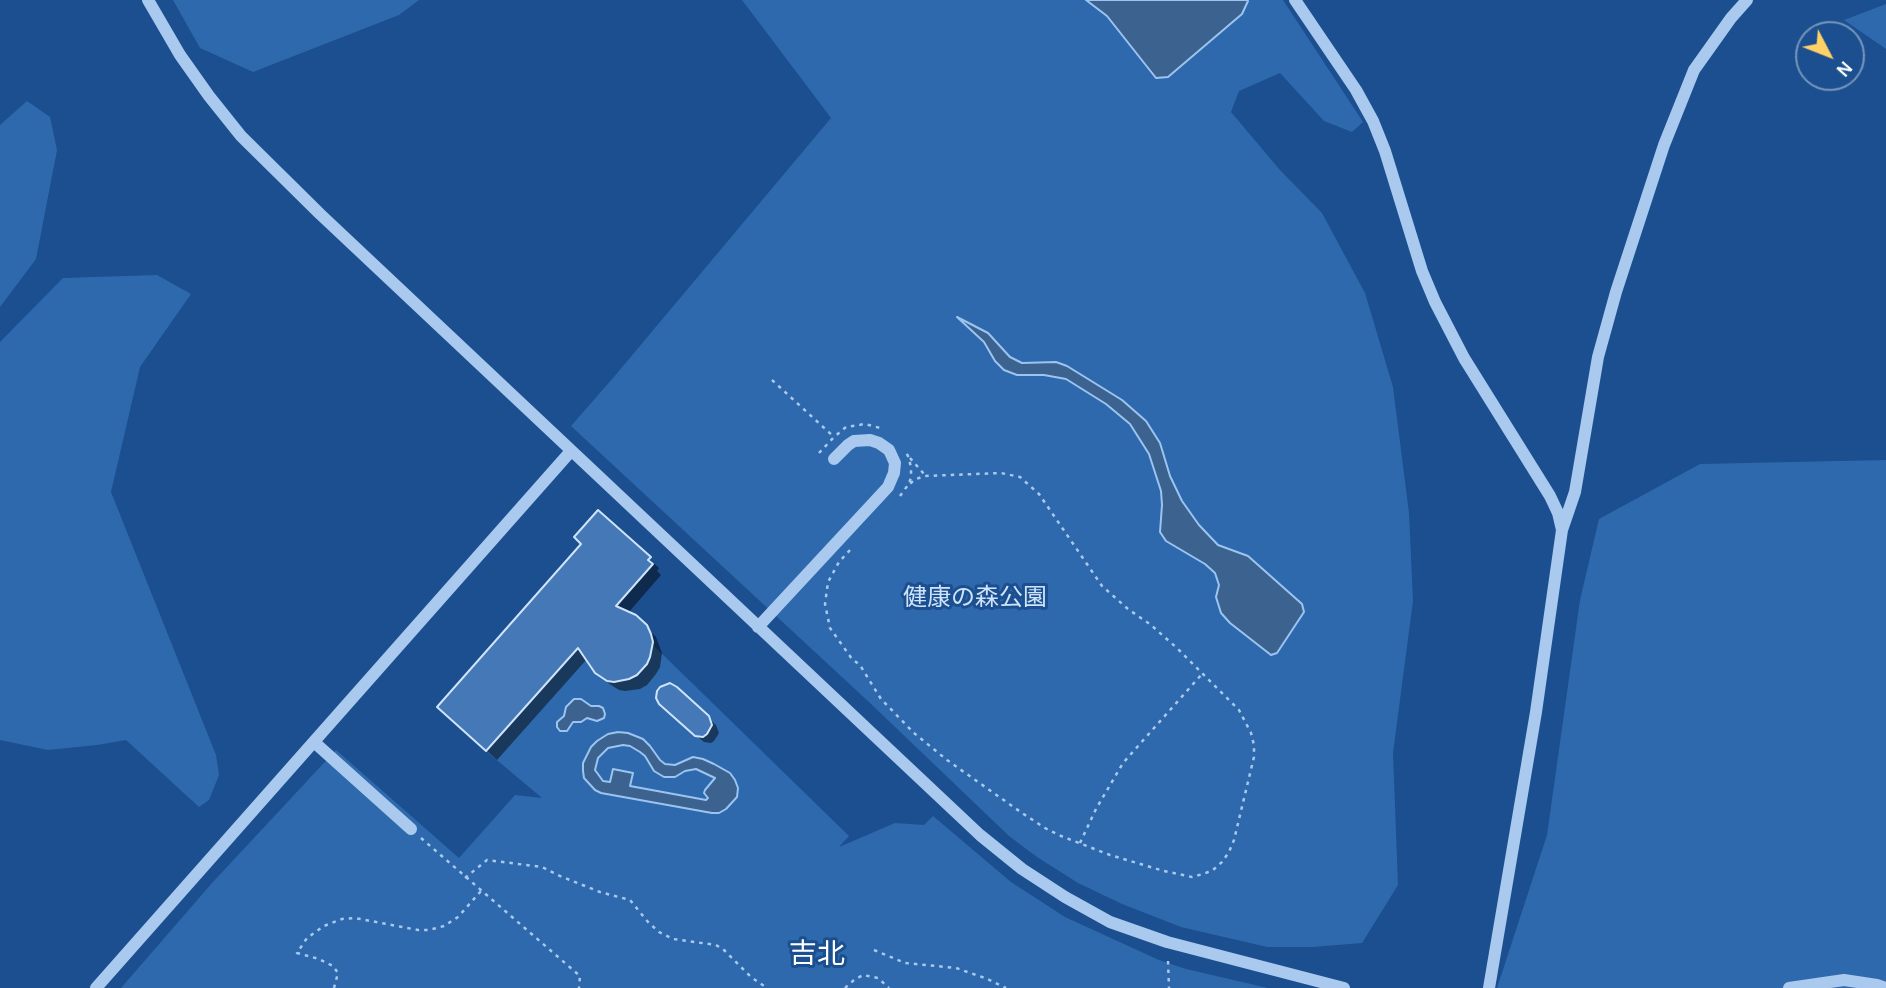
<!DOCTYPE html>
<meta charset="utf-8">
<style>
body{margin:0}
#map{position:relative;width:1886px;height:988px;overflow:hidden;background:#1b4f8f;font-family:Karla,sans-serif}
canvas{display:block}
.north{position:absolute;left:1795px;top:21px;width:70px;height:70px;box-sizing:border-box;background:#1b4f8f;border:2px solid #7695bc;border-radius:50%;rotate:132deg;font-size:19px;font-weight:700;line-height:28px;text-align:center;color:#fff}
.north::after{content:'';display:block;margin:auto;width:24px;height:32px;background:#ffd166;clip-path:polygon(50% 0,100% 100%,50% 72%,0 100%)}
</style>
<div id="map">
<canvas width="1886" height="988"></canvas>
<div class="north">N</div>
</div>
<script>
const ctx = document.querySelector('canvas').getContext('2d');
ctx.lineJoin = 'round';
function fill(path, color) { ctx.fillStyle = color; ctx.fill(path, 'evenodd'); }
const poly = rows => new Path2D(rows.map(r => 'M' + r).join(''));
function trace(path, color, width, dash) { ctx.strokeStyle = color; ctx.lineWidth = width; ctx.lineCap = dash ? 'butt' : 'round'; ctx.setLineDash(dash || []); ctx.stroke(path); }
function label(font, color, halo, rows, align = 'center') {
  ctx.font = font + ' Karla,"Noto Sans JP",sans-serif'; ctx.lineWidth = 6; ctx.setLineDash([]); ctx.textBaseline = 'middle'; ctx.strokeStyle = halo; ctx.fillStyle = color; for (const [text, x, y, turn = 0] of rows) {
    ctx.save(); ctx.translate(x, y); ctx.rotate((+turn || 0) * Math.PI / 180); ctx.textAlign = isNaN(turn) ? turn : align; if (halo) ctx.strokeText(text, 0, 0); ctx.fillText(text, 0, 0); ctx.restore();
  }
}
fill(poly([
 [173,0,419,0,399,15,253,72,200,48],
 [742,0,1283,0,1363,122,1352,132,1324,121,1280,73,1239,91,1231,112,1280,170,1322,213,1365,293,1393,387,1409,513,1413,601,1393,753,1398,885,1362,943,1313,947,1267,947,1181,927,1122,904,1078,883,1037,857,1009,836,870,703,571,426,613,378,831,118],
 [1886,4,1886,49,1844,20],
 [27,101,50,117,57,150,36,259,0,307,0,125],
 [157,275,191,294,140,367,111,492,216,755,219,775,209,800,199,807,126,740,97,745,48,750,0,740,0,342,63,278],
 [1886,460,1886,988,1497,988,1547,835,1580,600,1599,519,1700,464],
 [653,645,849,836,839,847,895,823,924,825,933,816,1011,882,1065,917,1159,960,1186,969,1268,988,121,988,212,883,336,750,459,858,515,795,542,798,486,751,580,646,590,668,600,677,614,682,629,679,642,670,650,657]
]), '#2e69ad');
const water = poly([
 [1086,0,1247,0,1248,1,1242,14,1168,77,1156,78,1107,16,1086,0],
 [957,317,988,333,1010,357,1022,363,1056,362,1067,366,1122,400,1146,421,1160,443,1170,476,1182,501,1199,525,1218,545,1248,556,1302,604,1304,612,1277,653,1271,655,1230,623,1221,613,1216,597,1219,585,1215,573,1205,564,1166,541,1160,532,1162,505,1161,491,1149,454,1130,424,1106,404,1066,379,1044,375,1017,375,1004,370,995,361,984,342,957,317],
 [574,699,581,699,591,706,599,706,603,708,605,714,604,718,597,721,587,718,581,722,573,722,567,731,560,731,557,727,557,722,564,716,566,707,574,699],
 [618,732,628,733,643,739,650,746,660,760,665,764,675,765,693,757,703,759,714,764,730,773,735,780,738,788,737,797,726,809,719,813,712,813,601,793,595,790,584,778,583,771,583,763,591,747,597,741,608,734,618,732],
 [623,745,630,746,640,752,645,756,654,771,664,777,675,777,685,771,696,769,715,778,705,790,704,793,708,798,706,800,630,786,633,773,613,769,610,782,603,781,595,770,598,758,608,748,623,745]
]);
fill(water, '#3c6290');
trace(water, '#9cc4f0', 2);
fill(poly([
 [598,513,659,568,657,571,661,575,628,613,635,616,656,637,662,653,660,667,656,674,647,685,640,689,625,691,619,690,608,683,597,672,587,659,497,760,450,717,583,544],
 [668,711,707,717,716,725,719,733,714,741,711,743,704,742]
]), '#0007');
const building = poly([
 [598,510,651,557,648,560,653,564,616,606,636,615,647,625,651,634,653,642,650,657,647,664,637,675,629,679,614,682,607,681,595,673,578,648,486,751,437,707,581,544,574,537,598,510],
 [670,683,677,687,709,716,712,725,707,734,703,737,695,736,659,704,656,698,657,691,660,687,670,683]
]);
fill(building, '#4478b7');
trace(building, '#cfe3fa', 2);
trace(poly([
 [772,380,834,437],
 [819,453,834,437,846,427,865,424,884,429],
 [910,458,924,474],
 [900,496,908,485,911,478,911,467,908,456,905,451],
 [850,550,839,562,828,582,825,604,830,628,852,659,860,665,881,699,914,733,947,760,1022,813,1045,828,1061,836,1110,855,1164,871,1192,877,1203,874,1213,870,1222,862,1229,852,1234,840,1254,757,1254,745,1251,733,1239,710,1178,649,1151,625,1128,609,1102,586,1039,494,1020,477,1001,473,925,476,916,479,908,485],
 [421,838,580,976,579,988],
 [1080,843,1096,809,1123,763,1202,674],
 [465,878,487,860,542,867,560,876,600,892,630,900,648,922,659,932,673,939,716,945,724,950,751,977,767,988],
 [874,950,905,963,956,968,985,978,1006,988],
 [1168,961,1169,988],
 [334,988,338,973,333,966,319,959,297,953,307,938,324,926,342,919,355,918,418,930,429,930,444,926,458,917,481,891],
 [845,988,854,980,863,975,878,978,889,988]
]), '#a9c9ee', 2.5, [3.5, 5]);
trace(poly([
 [148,0,180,55,209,96,241,136,320,214,980,835,1022,869,1065,897,1110,922,1167,942,1344,988],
 [1295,0,1356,90,1373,121,1385,151,1422,271,1435,302,1464,358,1550,496,1558,513,1562,530],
 [758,627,888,487,894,473,895,463,889,450,879,443,870,440,854,441,848,445,834,459],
 [314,742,411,829],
 [96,988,571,451],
 [1489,988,1536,712,1562,530,1575,492,1598,357,1616,292,1664,145,1694,70,1731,18,1747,0],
 [1789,988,1844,980,1877,985,1886,988]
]), '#a9c9ee', 12);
label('24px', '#cfe3fa', '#1b4f8f', [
 ["健康の森公園",975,598]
]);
label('28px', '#fff', '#1b4f8f', [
 ["吉北",817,955]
]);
</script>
